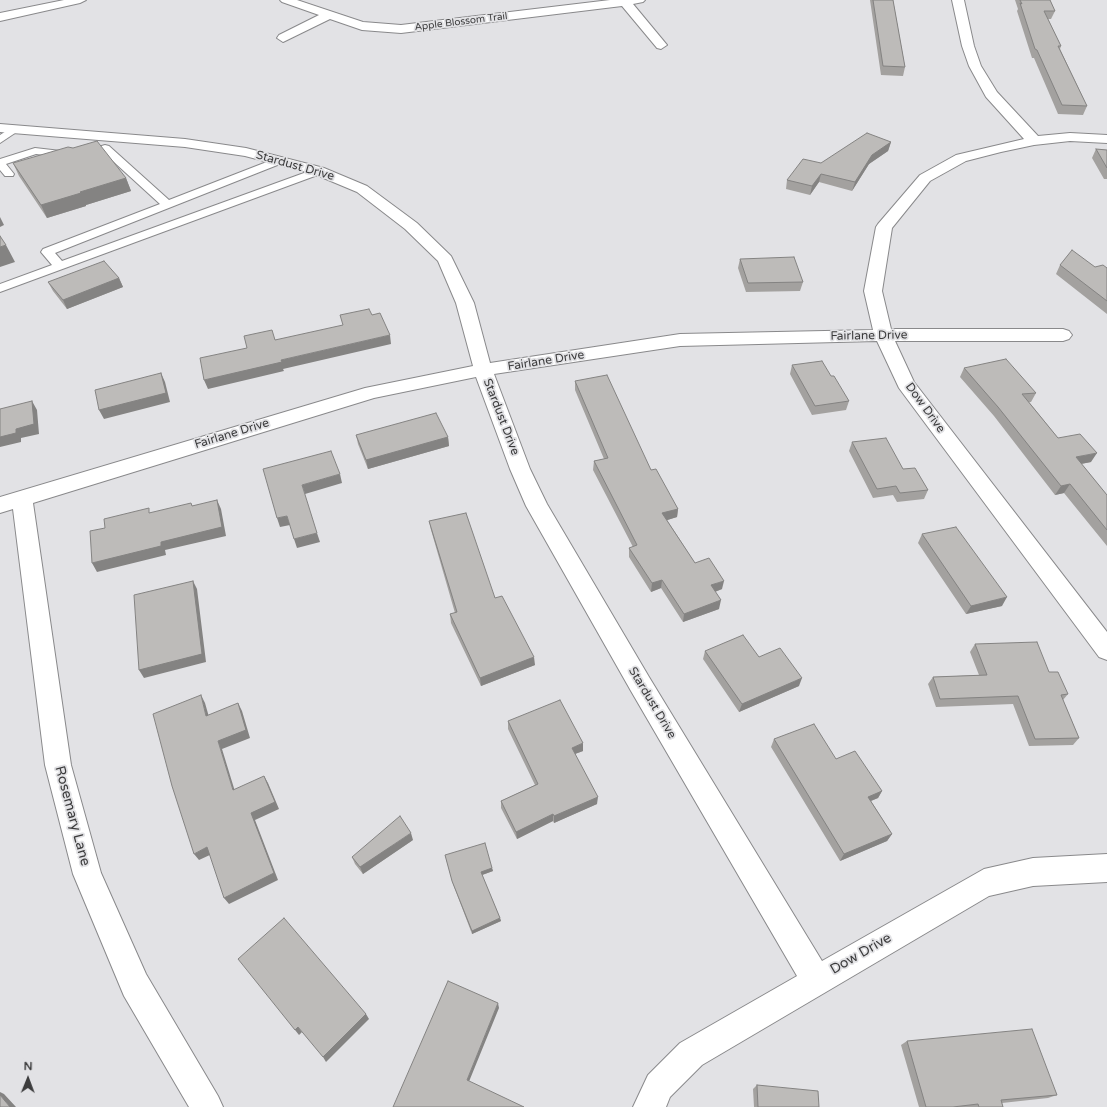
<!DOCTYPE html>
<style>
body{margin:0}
#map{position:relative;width:1107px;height:1107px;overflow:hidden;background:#e2e2e5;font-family:"Varela Round",sans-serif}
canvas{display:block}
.north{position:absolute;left:8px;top:1059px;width:40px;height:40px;-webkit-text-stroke:3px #e2e2e5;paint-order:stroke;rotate:1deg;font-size:11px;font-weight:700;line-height:16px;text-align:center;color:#3c3c3d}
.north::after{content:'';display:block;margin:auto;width:14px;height:18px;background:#3c3c3d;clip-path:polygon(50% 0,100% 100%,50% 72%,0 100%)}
</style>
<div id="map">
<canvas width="1107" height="1107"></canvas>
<div class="north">N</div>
</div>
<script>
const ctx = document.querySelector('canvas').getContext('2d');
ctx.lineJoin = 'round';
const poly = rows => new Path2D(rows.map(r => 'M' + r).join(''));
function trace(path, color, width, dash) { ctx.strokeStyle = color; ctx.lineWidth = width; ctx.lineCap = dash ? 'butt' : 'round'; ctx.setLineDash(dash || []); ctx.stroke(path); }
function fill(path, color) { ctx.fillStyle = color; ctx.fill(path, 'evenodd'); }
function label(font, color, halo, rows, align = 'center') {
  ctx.font = font + ' "Varela Round",sans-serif'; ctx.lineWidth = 3.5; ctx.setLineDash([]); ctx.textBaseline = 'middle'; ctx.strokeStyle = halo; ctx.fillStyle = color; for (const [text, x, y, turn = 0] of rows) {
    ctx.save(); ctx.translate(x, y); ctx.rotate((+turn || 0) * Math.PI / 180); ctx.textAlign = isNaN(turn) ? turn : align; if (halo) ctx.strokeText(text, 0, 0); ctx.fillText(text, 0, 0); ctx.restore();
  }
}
const lane = poly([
 [14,126,19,129,18,131,0,143,0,135,14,126],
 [105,145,109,146,169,200,277,158,281,157,286,160,285,162,55,253,62,261,315,169,323,169,324,171,323,173,0,292,0,284,52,265,41,252,43,249,160,204,103,152,78,159,36,154,6,164,14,174,13,176,5,176,0,170,0,159,35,148,78,153,105,145]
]);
const street = poly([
 [64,0,86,0,80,3,0,21,0,13,64,0],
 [280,0,297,0,363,22,401,25,610,0,645,0,643,2,633,4,667,45,661,49,657,48,622,6,401,33,362,30,330,19,283,42,277,38,279,35,319,15,282,2,280,0],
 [952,0,964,0,974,46,981,66,997,92,1038,136,1070,133,1107,135,1107,143,1070,141,1034,145,1001,152,966,161,930,181,892,228,882,291,891,329,1063,329,1069,331,1072,335,1069,339,1063,341,895,341,914,382,1107,632,1107,660,1099,657,899,388,877,341,680,346,494,374,530,469,547,504,649,677,822,961,984,869,1033,858,1107,854,1107,882,1033,886,989,896,702,1065,670,1097,666,1107,633,1107,648,1075,680,1043,797,976,631,691,526,506,510,469,476,377,374,398,33,503,71,765,101,873,146,974,218,1096,223,1107,189,1107,124,996,73,874,45,765,13,509,0,513,0,497,365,388,473,366,456,303,438,261,405,229,357,192,314,174,245,156,185,147,0,132,0,124,185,139,246,148,324,168,367,186,417,223,451,256,474,303,490,363,680,334,873,330,864,291,876,227,878,224,920,175,956,155,1024,139,986,97,969,66,962,46,952,0]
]);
trace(lane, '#89898b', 2);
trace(street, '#89898b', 2);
fill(lane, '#fff');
fill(street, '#fff');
fill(poly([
 [870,0,893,0,905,67,903,76,881,75],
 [1015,0,1050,0,1055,11,1051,19,1048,19,1061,46,1060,49,1087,106,1083,115,1058,114,1034,58,1032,58,1017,11,1018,9],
 [891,142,888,151,869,164,852,191,819,182,810,195,786,189,787,180,821,163],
 [1096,149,1107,150,1107,179,1104,179,1092,158],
 [13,163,126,178,131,191,86,205,86,206,47,218,19,176],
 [740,259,803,282,800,291,746,292,738,268],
 [1060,265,1107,268,1107,314,1056,274],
 [119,278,123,287,67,309,53,291,48,282],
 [792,365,831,376,849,401,846,410,812,415,790,374],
 [964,368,1036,393,1031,402,1029,402,1058,438,1091,462,1081,464,1107,495,1107,546,1064,493,1055,495,994,416,960,377],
 [575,381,651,470,678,509,677,517,667,520,695,563,722,589,715,592,719,609,683,622,661,588,651,592,629,557,629,548,633,547,593,470,594,461,604,459,575,390],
 [356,435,448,437,449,446,368,469,358,444],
 [852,442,903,469,928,490,924,499,897,502,893,495,873,498,849,451],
 [429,521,495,598,535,665,481,686,451,623,450,614,455,613,431,530],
 [922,534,1002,606,966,614,918,543],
 [975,644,1049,672,1068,694,1063,700,1079,738,1073,745,1029,746,1013,704,936,707,928,684,933,677,979,675,970,652],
 [705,651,759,657,799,686,739,712,703,659],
 [508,721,583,751,575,754,597,804,554,823,553,821,517,839,501,808,501,801,535,785,508,729],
 [774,739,836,759,882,791,878,798,871,801,892,834,887,841,840,861,771,747],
 [413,840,363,874,355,864,352,857],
 [445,855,492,868,493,871,482,875,500,918,501,921,472,934,453,884],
 [907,1041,1057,1095,1048,1098,1002,1103,1003,1107,919,1107,901,1045],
 [757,1085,819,1107,754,1107,753,1089]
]), '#a3a19f');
fill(poly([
 [891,142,888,151,869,164,852,191,855,182,872,155],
 [821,174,819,182,810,195,812,186],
 [126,178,131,191,86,205,86,206,47,218,41,205,80,192],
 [0,217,4,225,0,227],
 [6,245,15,262,0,267,0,247],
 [119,278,123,287,67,309,63,300],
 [390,335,391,344,283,369,284,371,208,389,204,380,281,360],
 [161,373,165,382,170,402,104,419,99,410],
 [32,401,37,410,39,434,21,438,21,442,0,447,0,437,16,429],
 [448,437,449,446,368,469,366,460],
 [1097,453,1091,462,1070,466,1076,457],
 [340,474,342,483,305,494,302,485],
 [1070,484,1064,493,1055,495,1061,486],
 [217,500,221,509,226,536,165,550,166,555,97,572,92,563,161,542],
 [678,509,677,517,661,522,662,513],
 [287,516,290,525,280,527,277,518],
 [317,533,320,542,297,548,294,539],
 [662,580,661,588,651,592,652,583],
 [193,581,197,589,206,662,144,678,139,670],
 [724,581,722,589,709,594,711,585],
 [1007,597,1002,606,966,614,971,606],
 [721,600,719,609,683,622,684,614],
 [534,657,535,665,481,686,480,678],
 [802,678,799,686,739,712,742,704],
 [201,695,205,703,211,724,206,716],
 [238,703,242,711,250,738,222,749,237,798,233,790,218,741],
 [583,743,583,751,572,755,572,748],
 [264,776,268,783,279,809,255,820,278,880,229,904,224,898,251,813],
 [882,791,878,798,863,804,868,797],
 [598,797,597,804,554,823,554,816],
 [553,814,553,821,517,839,516,832],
 [411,833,413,840,363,874,360,867],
 [892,834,887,841,840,861,844,854],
 [207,847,212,854,199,860,194,854],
 [492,868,493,871,482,875,481,872],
 [500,918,501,921,472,934,472,931],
 [498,1003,499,1008,468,1084,467,1080],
 [366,1014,369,1019,326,1062,323,1057],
 [298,1027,302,1032,299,1035,295,1030],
 [0,1092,4,1094,16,1107,10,1107,0,1095]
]), '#848382');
const building = poly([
 [873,0,893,0,905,67,883,66,873,0],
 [1020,0,1050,0,1055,11,1044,11,1061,46,1058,46,1087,106,1062,105,1037,50,1035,49,1020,3,1022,4,1020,0],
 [867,133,891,142,872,155,855,182,821,174,812,186,787,180,803,159,821,163,867,133],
 [97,141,126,178,80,192,81,193,41,205,13,163,68,147,73,148,97,141],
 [1096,149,1107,150,1107,168,1096,149],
 [0,236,6,245,0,247,0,236],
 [1072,250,1095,267,1103,265,1107,268,1107,301,1060,265,1072,250],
 [794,257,803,282,748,283,740,259,794,257],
 [104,261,119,278,63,300,48,282,104,261],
 [369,309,372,315,380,313,390,335,281,360,282,362,204,380,200,358,247,348,244,336,272,330,275,340,343,325,340,315,369,309],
 [1006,359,1036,393,1022,394,1058,438,1080,434,1097,453,1076,457,1107,495,1107,530,1070,484,1061,486,998,407,964,368,1006,359],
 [822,361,831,376,834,376,849,401,815,406,792,365,822,361],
 [161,373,166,393,99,410,95,390,161,373],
 [607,375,651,470,656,469,678,509,662,513,695,563,709,558,724,581,711,585,721,600,684,614,662,580,652,583,629,548,637,545,594,461,608,458,575,381,607,375],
 [32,401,34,424,16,429,16,433,0,437,0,409,32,401],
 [436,413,448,437,366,460,356,435,436,413],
 [886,438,903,469,915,468,928,490,900,493,896,486,877,489,852,442,886,438],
 [331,451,340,474,302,485,317,533,294,539,287,516,277,518,263,469,331,451],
 [217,500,222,527,161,542,161,546,92,563,90,531,105,528,104,519,149,508,149,513,191,503,192,506,217,500],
 [466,513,495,598,502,596,534,657,480,678,450,614,457,612,429,521,466,513],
 [956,527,1007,597,971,606,922,534,956,527],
 [193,581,202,654,139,670,134,595,193,581],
 [743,635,759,657,780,648,802,678,742,704,705,651,743,635],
 [1037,642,1049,672,1058,672,1068,694,1061,695,1079,738,1035,739,1018,696,940,699,933,677,987,675,975,644,1037,642],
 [201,695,206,716,238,703,246,730,218,741,233,790,264,776,275,802,251,813,274,873,224,898,207,847,194,854,172,786,153,714,201,695],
 [560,700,583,743,572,748,598,797,554,816,553,814,516,832,501,801,538,784,508,721,560,700],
 [814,724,836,759,855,751,882,791,868,797,892,834,844,854,774,739,814,724],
 [400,816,411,833,360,867,352,857,400,816],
 [485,843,492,868,481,872,500,918,472,931,452,881,445,855,485,843],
 [284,918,366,1014,323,1057,298,1027,295,1030,238,959,284,918],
 [448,981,498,1003,467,1080,524,1107,393,1107,448,981],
 [1032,1029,1057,1095,1001,1100,1003,1107,979,1107,978,1104,953,1107,926,1107,907,1041,1032,1029],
 [757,1085,818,1091,819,1107,758,1107,757,1085],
 [0,1095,10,1107,0,1107,0,1095]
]);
fill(building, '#bdbbb9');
trace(building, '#848382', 1);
label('10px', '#3c3c3d', '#e2e2e5', [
 ["Apple Blossom Trail",461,22,-7]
]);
label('12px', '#3c3c3d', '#e2e2e5', [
 ["Stardust Drive",295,166,16],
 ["Fairlane Drive",869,336,-1],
 ["Fairlane Drive",546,361,-9],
 ["Dow Drive",925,408,54],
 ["Stardust Drive",501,417,69],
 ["Fairlane Drive",232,434,-17],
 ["Stardust Drive",652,703,59]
]);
label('14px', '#3c3c3d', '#e2e2e5', [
 ["Rosemary Lane",72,816,75],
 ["Dow Drive",861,954,-30]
]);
</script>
